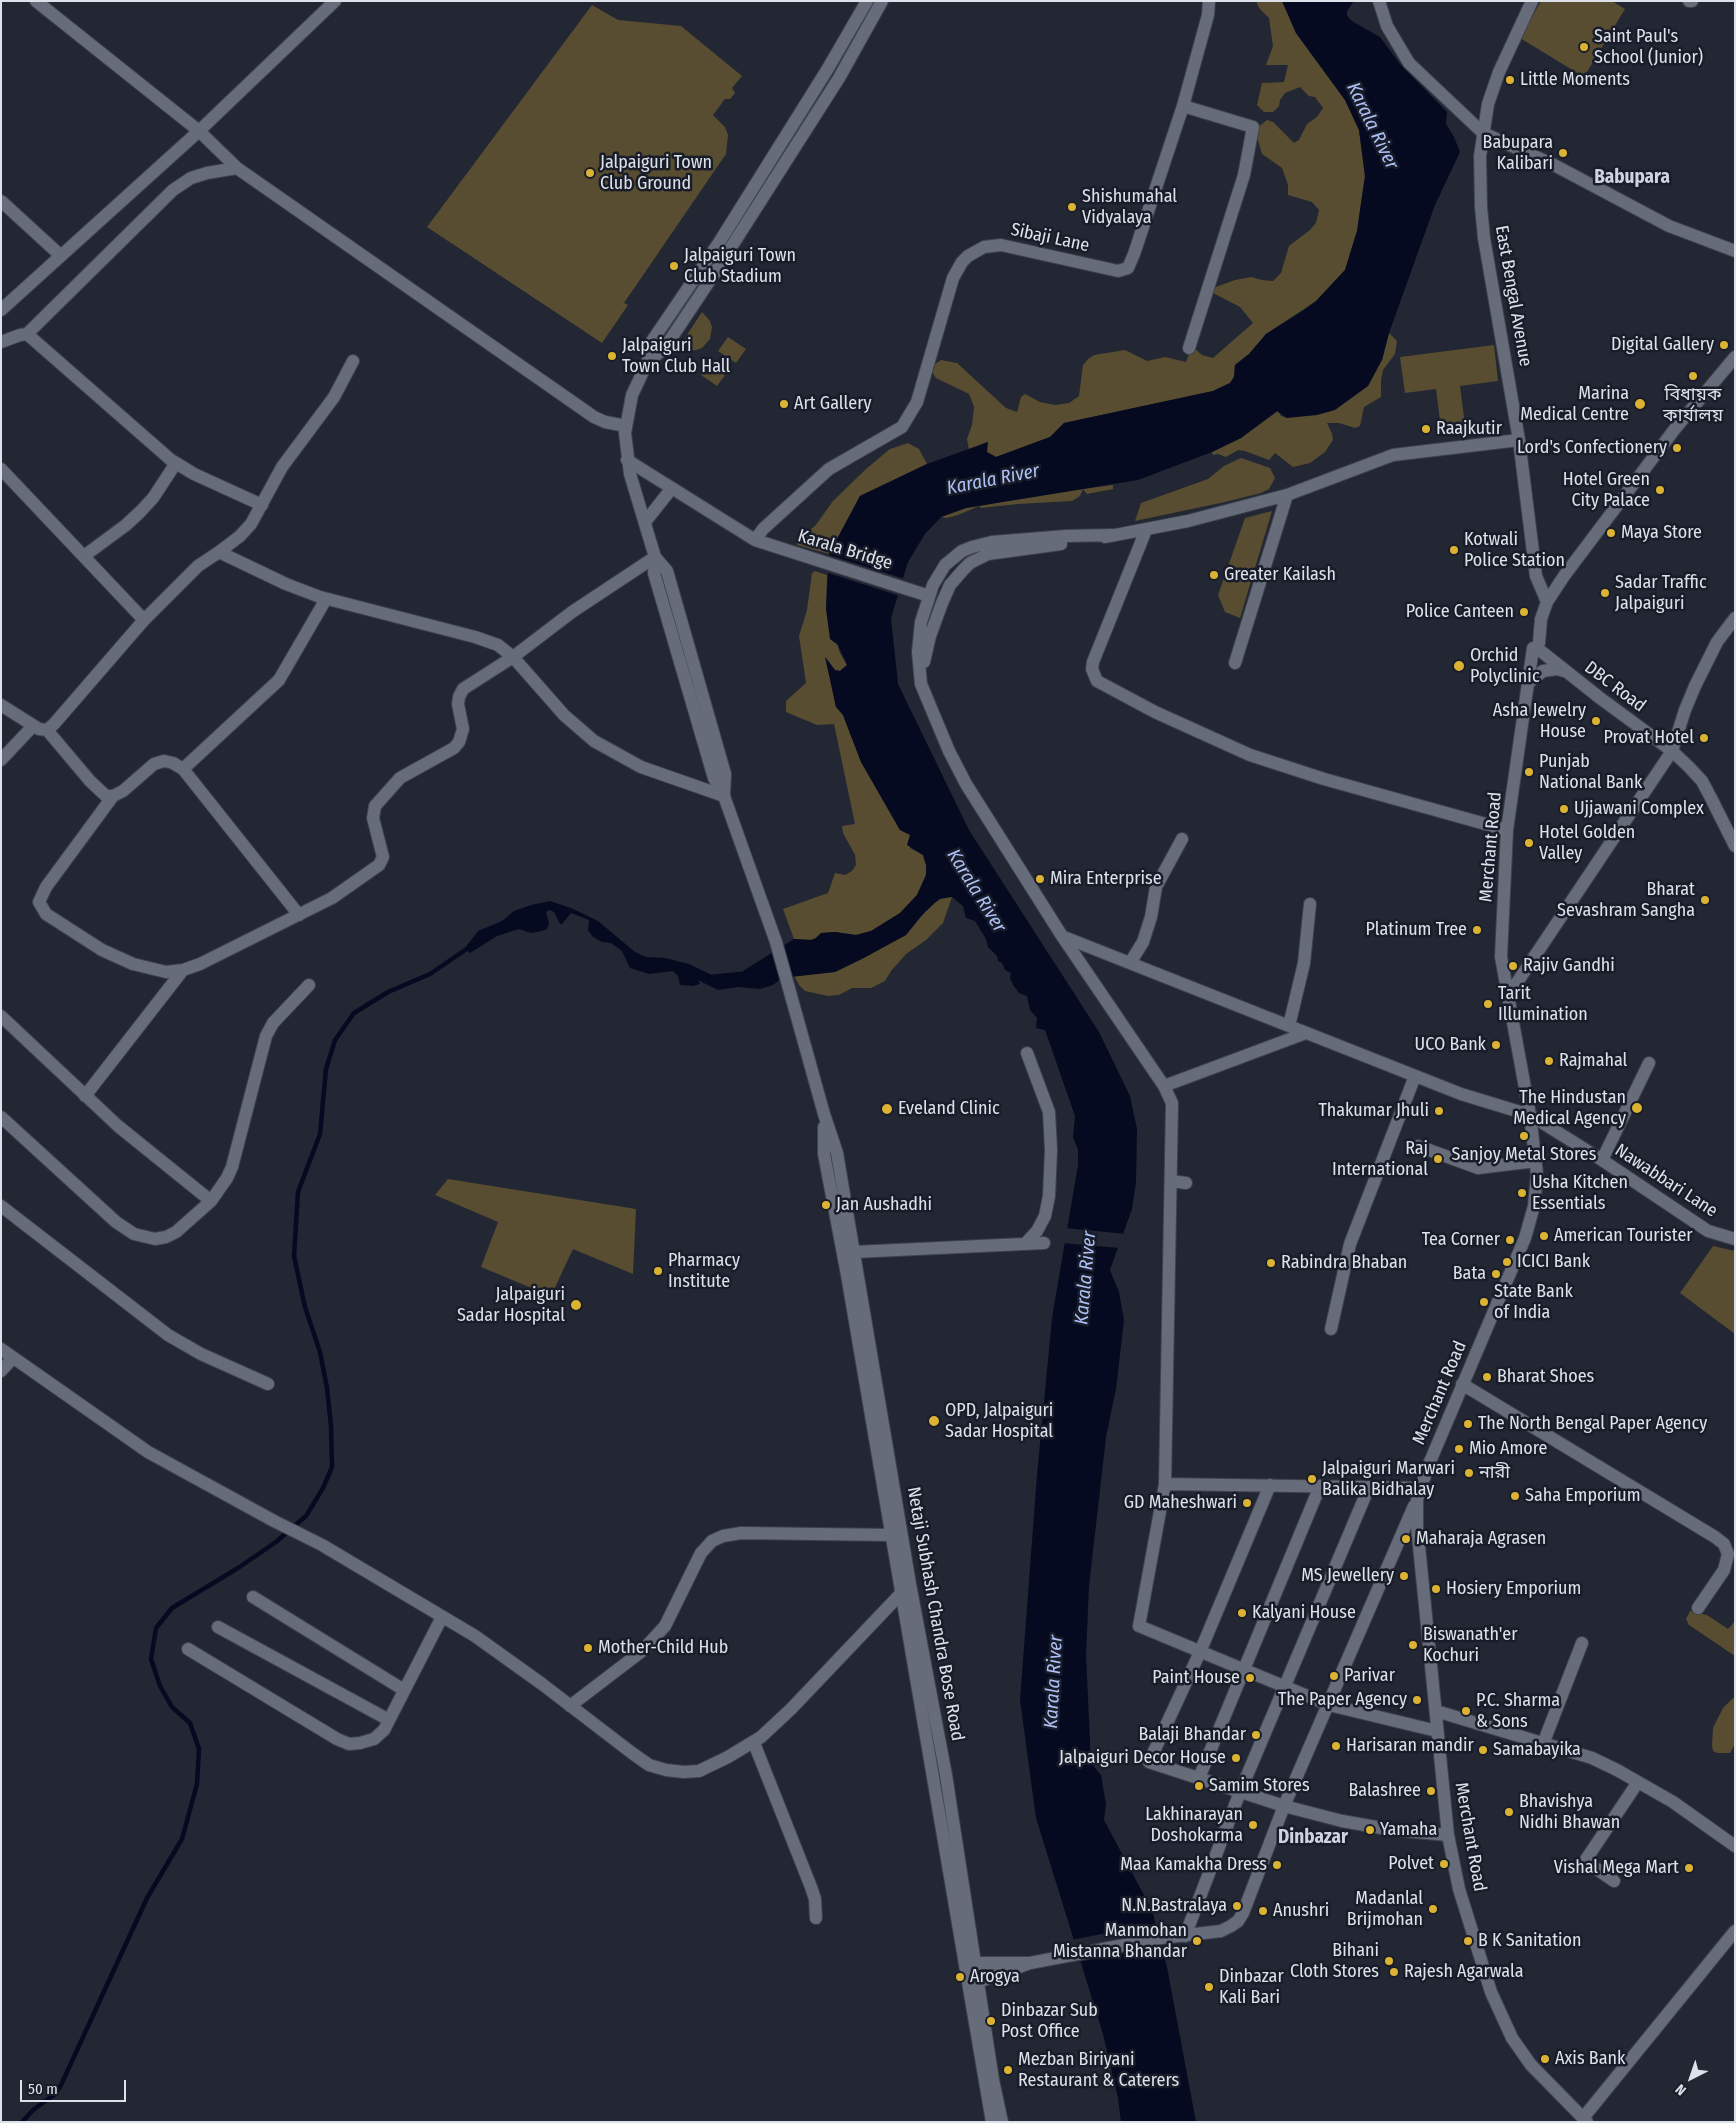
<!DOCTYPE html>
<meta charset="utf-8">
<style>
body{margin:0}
#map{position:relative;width:1736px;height:2123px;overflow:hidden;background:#222733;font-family:"Fira Sans Condensed",sans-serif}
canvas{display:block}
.frame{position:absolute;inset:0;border:2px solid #dde1e9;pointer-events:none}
.north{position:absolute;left:1666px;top:2053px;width:50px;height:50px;-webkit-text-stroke:4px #191d29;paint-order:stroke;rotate:221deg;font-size:14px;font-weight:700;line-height:20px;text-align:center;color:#dde1e9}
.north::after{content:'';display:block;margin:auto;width:18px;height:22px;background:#dde1e9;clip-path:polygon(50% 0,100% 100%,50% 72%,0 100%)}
.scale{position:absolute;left:20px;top:2080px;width:106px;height:22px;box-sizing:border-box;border:2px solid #dde1e9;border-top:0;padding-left:6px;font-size:15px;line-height:18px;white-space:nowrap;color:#dde1e9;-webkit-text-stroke:4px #191d29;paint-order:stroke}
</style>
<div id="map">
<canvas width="1736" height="2123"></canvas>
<div class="frame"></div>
<div class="north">N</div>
<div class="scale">50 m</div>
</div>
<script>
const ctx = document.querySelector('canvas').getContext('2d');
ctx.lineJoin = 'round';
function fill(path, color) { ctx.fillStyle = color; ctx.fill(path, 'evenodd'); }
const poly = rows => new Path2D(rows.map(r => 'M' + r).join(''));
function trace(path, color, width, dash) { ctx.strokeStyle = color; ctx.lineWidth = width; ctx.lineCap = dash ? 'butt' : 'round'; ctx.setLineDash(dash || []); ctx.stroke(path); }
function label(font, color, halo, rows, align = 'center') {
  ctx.font = font + ' "Fira Sans Condensed","Noto Sans Bengali",sans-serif'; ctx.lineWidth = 5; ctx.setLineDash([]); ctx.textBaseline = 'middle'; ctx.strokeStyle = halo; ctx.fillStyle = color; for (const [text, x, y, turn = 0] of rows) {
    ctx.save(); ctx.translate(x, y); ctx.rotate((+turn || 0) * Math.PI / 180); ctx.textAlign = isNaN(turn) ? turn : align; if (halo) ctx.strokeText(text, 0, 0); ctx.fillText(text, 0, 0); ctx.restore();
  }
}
fill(poly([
 [1256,1,1282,1,1296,33,1345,100,1359,130,1365,176,1357,231,1345,270,1316,301,1266,334,1249,354,1235,365,1234,377,1230,383,1213,391,1064,423,1050,437,996,457,987,452,987,442,969,450,967,439,972,425,974,407,969,394,936,378,932,372,935,364,941,360,957,363,1006,408,1017,412,1021,397,1025,394,1040,402,1055,405,1069,403,1079,396,1083,365,1088,359,1094,355,1125,350,1147,361,1165,357,1186,362,1192,346,1202,355,1213,358,1253,323,1240,307,1211,292,1213,288,1235,280,1251,277,1262,280,1273,281,1281,273,1289,246,1310,230,1316,223,1319,210,1312,202,1288,195,1288,185,1282,168,1262,154,1256,133,1257,128,1267,120,1273,122,1294,143,1299,140,1307,124,1317,117,1323,108,1315,97,1309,96,1300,87,1285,93,1280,100,1279,106,1273,112,1264,112,1257,105,1262,83,1284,82,1288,65,1266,65,1273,46,1269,18,1259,8],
 [1541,1,1612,1,1625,9,1584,77,1520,38],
 [592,5,618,20,681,26,742,76,732,88,735,93,730,99,725,99,713,115,725,127,728,135,726,154,624,303,628,305,602,343,427,227],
 [702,312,710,321,712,327,710,339,702,348,696,350,690,351,679,347],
 [1389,333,1397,341,1395,354,1383,370,1381,380,1381,397,1364,407,1360,426,1355,428,1339,423,1327,423,1332,434,1333,440,1325,452,1310,463,1293,467,1275,453,1269,460,1245,451,1238,450,1226,457,1218,454,1213,455,1212,452,1241,438,1278,411,1281,416,1287,418,1382,360],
 [728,337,746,349,736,363,718,351],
 [1494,345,1498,381,1460,386,1466,433,1442,436,1436,389,1405,393,1400,357],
 [709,364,725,375,717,386,701,375],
 [908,443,919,449,927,464,860,496,829,554,797,545,796,540,815,526,833,501,866,469,890,449],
 [1241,458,1270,468,1275,478,1269,489,1261,493,1225,502,1135,521,1141,503,1208,479,1224,466],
 [1113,485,1113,489,1087,494,1083,489,1080,496,1072,501,1018,504,981,508,979,506,958,515,947,518,941,517,966,508,1007,501,1083,489],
 [1272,511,1240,618,1225,612,1218,595,1245,518],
 [815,571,827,575,826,609,840,653,847,665,840,671,835,670,826,658,836,707,843,715,861,762,900,830,911,835,910,848,923,855,926,865,926,875,917,895,900,913,871,931,856,935,835,932,821,933,816,938,811,940,794,939,783,909,828,893,835,873,845,875,852,871,856,865,855,855,843,833,842,826,855,824,834,724,817,725,786,712,786,701,806,683,799,636,807,610,812,573],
 [944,897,952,897,943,923,926,940,906,954,891,971,885,981,871,988,852,988,839,995,828,996,805,991,799,985,794,976,835,972,906,935,930,906],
 [448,1179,636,1209,633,1274,573,1249,551,1296,481,1267,498,1222,435,1195],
 [1713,1246,1735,1251,1735,1334,1680,1293],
 [1690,1611,1707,1615,1728,1629,1735,1621,1735,1656,1689,1625,1686,1619],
 [1735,1696,1735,1744,1730,1753,1717,1753,1713,1751,1712,1746,1713,1728,1723,1708]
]), '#584d30');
fill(poly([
 [1282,1,1354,1,1347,11,1347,16,1352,21,1380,37,1400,64,1447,112,1446,124,1454,137,1460,152,1435,205,1389,333,1382,360,1368,386,1335,410,1317,415,1287,418,1277,411,1241,438,1212,452,1138,480,966,508,941,517,925,534,908,562,891,618,898,684,969,830,1099,1032,1130,1096,1137,1129,1136,1183,1132,1209,1110,1270,1119,1292,1124,1320,1116,1389,1106,1437,1089,1586,1086,1655,1091,1763,1101,1775,1106,1804,1104,1820,1152,1910,1167,1967,1196,2122,1121,2122,1118,2098,1103,2034,1036,1818,1020,1700,1037,1475,1052,1318,1078,1165,1078,1150,1073,1137,1075,1116,1045,1030,1036,1028,1037,1018,1030,1010,1027,996,1019,993,1013,985,1010,978,1011,973,1005,970,1002,963,998,961,997,956,988,947,986,939,975,921,966,918,963,906,952,897,939,899,921,916,906,935,862,959,835,972,782,978,773,985,760,989,738,987,718,990,698,980,700,984,693,986,680,985,678,976,673,971,649,974,630,968,622,951,611,943,602,942,593,937,588,930,589,920,571,913,562,924,560,924,554,912,550,910,546,912,549,923,547,929,542,931,531,933,519,929,497,936,470,953,465,948,478,931,502,921,514,911,531,905,550,901,571,908,598,921,635,952,646,957,665,958,689,964,716,977,731,976,743,971,794,939,811,940,816,938,821,933,835,932,856,935,871,931,900,913,917,895,926,875,926,865,923,855,907,845,910,835,900,830,861,762,843,715,836,707,825,657,835,670,840,671,847,665,838,645,830,639,826,609,829,554,860,496,927,464,988,442,987,452,996,457,1050,437,1064,423,1213,391,1230,383,1234,377,1235,365,1249,354,1266,334,1304,310,1316,301,1345,270,1357,231,1365,176,1359,130,1345,100,1296,33]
]), '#050a21');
fill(poly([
 [826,554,905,579,900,596,825,572],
 [1065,1228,1126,1234,1120,1248,1062,1243],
 [1158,1923,1163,1946,1078,1962,1071,1940]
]), '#222733');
trace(poly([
 [710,977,740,974],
 [22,2122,33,2110,55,2094,61,2085,147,1898,182,1839,197,1784,199,1749,190,1723,172,1707,160,1686,151,1659,156,1628,172,1608,238,1568,276,1542,306,1516,323,1488,332,1467,331,1426,327,1388,320,1352,305,1307,294,1256,298,1192,320,1134,326,1069,335,1040,354,1013,388,992,430,974,471,946]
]), '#050a21', 4.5);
const minor = poly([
 [36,1,199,131,237,168,594,417,605,422,626,426],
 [867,1,827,70,720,241,652,341,648,361,632,395,625,433,630,474,655,557,654,573,714,778,724,796,776,942,824,1114,837,1153,910,1584,946,1775,993,2080,1002,2122],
 [1379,1,1387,26,1409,63,1483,133,1554,165,1669,226,1735,251],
 [1532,1,1499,72,1488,104,1480,156,1481,207,1484,238,1519,440,1536,576,1547,602],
 [1689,1,1692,1],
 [1183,106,1253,127,1244,175,1189,348],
 [1,201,60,255],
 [1,310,199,131,335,1],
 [27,334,173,190,191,178,207,173,237,168],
 [1,342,20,335,27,334,171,460,194,474,262,505],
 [648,361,664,349,714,274,839,78,882,1],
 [627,460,755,540,929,596],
 [1,469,144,620],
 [645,522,672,488],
 [1146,530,1093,662,1092,669,1097,681,1155,712,1250,755,1324,779,1507,830],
 [1113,535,1066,536,992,542,972,547,962,551,945,565,933,585,921,622,918,652,921,684,949,751,966,784,1062,936,1164,1086,1172,1103,1165,1484,1139,1626,1329,1705,1437,1731],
 [1105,537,1188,521,1287,495,1393,455,1519,440],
 [755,540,763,529,829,469,902,427,917,402,953,278,962,262,968,256,984,247,1001,245,1118,271,1128,268,1134,254,1183,106,1208,15,1209,1],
 [219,552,286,584,320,597,475,637,498,645,513,657,564,715,594,741,641,767,724,796],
 [84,556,126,525,140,512,153,498,176,463],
 [655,557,667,571,725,774,724,796],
 [1539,643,1541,619,1547,602,1564,576,1674,430,1735,357],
 [1533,648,1507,830,1501,957,1530,1115,1537,1174,1534,1206,1525,1238,1429,1464,1417,1499,1417,1526,1448,1835,1459,1889,1491,1992,1512,2038,1531,2065,1587,2122],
 [1542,652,1600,698,1672,751,1689,767,1702,781,1711,798,1735,846],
 [924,662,930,636,942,603,950,585,963,570,970,563,988,554,1061,544],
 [1235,663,1287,495],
 [1528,683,1543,671,1557,669,1564,671],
 [1,705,39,729,47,730,54,724,144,620,198,566,219,552,240,536,251,524,282,467,334,397,353,361],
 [47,730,90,781,106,796,113,796,123,791,154,764,164,761,173,763,183,769,299,915],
 [1,760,33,726],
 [183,769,279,680,326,599],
 [113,796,46,887,39,902,46,914,102,950,133,964,166,972,183,970,200,964,332,898,379,865,383,857,373,818,375,806,400,778,454,748,459,742,463,729,458,704,459,697,463,689,513,657,572,612,655,557],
 [1064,937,1461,1094,1530,1115,1602,1160,1708,1231,1735,1239],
 [1130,963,1143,942,1151,917,1156,887,1182,839],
 [1508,996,1672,751,1685,710,1695,686,1717,642,1735,618],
 [1,1016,118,1126,211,1201],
 [1289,1026,1304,963,1310,904],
 [1164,1086,1306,1033],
 [85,1096,183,970],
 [1,1117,116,1222,134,1234,155,1239,166,1237,176,1232,211,1201,227,1178,232,1167,266,1036,273,1023,309,985],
 [824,1127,824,1154,847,1275,992,2122],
 [1418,1146,1478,1168,1536,1161],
 [1602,1160,1649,1063],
 [1171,1181,1186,1183],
 [1,1206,168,1335,201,1354,268,1384],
 [1025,1244,1037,1231,1045,1216,1049,1196,1051,1150,1049,1112,1027,1053],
 [854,1252,1044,1243],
 [1331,1329,1350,1244,1415,1076],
 [1,1349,148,1452,274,1521,322,1545,475,1636,542,1684,632,1753,649,1765,666,1770,684,1772,699,1771,728,1757,761,1737,791,1709,910,1584],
 [1,1371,13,1358],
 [1462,1384,1715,1537,1724,1544,1728,1554,1724,1570,1698,1608],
 [1165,1484,1421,1488],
 [1270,1485,1200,1652,1149,1762,1284,1806,1414,1506],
 [253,1597,404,1690],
 [218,1627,389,1720],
 [188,1649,337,1739,349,1744,360,1743,374,1739,384,1730,442,1617],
 [570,1706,642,1651,665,1626,701,1553,712,1541,723,1536,741,1533,891,1535],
 [1436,1711,1592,1758,1617,1770,1673,1802,1735,1846],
 [754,1743,811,1887,815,1899,816,1918],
 [1543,1744,1582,1643],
 [1199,1778,1320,1486],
 [1614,1881,1585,1861,1638,1782],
 [1185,1936,1240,1792,1369,1487],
 [975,1963,1030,1963,978,1982],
 [1030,1963,1161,1938,1221,1931,1231,1926,1238,1921,1243,1913,1284,1806,1342,1821,1393,1830,1448,1835],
 [1583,2118,1735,1931]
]);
trace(minor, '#3e424c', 14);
trace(minor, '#676c7b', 12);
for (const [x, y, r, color] of [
 [1584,47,5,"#dcb233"],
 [1510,80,5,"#dcb233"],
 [1563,153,5,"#dcb233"],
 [590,173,5,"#dcb233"],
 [1072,207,5,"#dcb233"],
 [674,266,5,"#dcb233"],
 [1724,345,5,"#dcb233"],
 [612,356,5,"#dcb233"],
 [1693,376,5,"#dcb233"],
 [784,404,5,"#dcb233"],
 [1640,404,6,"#dcb233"],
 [1426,429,5,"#dcb233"],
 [1677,448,5,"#dcb233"],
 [1660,490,5,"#dcb233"],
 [1611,533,5,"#dcb233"],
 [1454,550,5,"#dcb233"],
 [1214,575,5,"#dcb233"],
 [1605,593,5,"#dcb233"],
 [1524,612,5,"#dcb233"],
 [1459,666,6,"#dcb233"],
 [1596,721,5,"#dcb233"],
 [1704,738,5,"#dcb233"],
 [1529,772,5,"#dcb233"],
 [1564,809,5,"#dcb233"],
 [1529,843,5,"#dcb233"],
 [1040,879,5,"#dcb233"],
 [1705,900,5,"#dcb233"],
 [1477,930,5,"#dcb233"],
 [1513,966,5,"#dcb233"],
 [1488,1004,5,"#dcb233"],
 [1496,1045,5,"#dcb233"],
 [1549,1061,5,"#dcb233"],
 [1637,1108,6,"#dcb233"],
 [887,1109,6,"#dcb233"],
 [1439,1111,5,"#dcb233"],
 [1524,1136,5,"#dcb233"],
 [1438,1159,5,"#dcb233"],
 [1522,1193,5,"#dcb233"],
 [826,1205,5,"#dcb233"],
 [1544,1236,5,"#dcb233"],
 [1510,1240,5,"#dcb233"],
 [1507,1262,5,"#dcb233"],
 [1271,1263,5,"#dcb233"],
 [658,1271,5,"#dcb233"],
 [1496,1274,5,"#dcb233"],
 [1484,1302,5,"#dcb233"],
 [576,1305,6,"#dcb233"],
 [1487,1377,5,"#dcb233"],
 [934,1421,6,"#dcb233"],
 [1468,1424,5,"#dcb233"],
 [1459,1449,5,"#dcb233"],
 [1469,1473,5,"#dcb233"],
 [1312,1479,5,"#dcb233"],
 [1515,1496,5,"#dcb233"],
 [1247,1503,5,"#dcb233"],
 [1406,1539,5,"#dcb233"],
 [1404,1576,5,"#dcb233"],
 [1436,1589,5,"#dcb233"],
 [1242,1613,5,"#dcb233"],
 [1413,1645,5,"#dcb233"],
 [588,1648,5,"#dcb233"],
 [1334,1676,5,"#dcb233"],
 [1250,1678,5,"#dcb233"],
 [1417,1700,5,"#dcb233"],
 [1466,1711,5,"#dcb233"],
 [1256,1735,5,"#dcb233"],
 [1336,1746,5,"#dcb233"],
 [1483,1750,5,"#dcb233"],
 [1236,1758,5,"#dcb233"],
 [1199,1786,5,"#dcb233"],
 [1431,1791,5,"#dcb233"],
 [1509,1812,5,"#dcb233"],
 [1253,1825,5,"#dcb233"],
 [1370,1830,5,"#dcb233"],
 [1444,1864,5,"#dcb233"],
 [1277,1865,5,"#dcb233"],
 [1689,1868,5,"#dcb233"],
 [1237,1906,5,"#dcb233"],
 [1433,1909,5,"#dcb233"],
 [1263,1911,5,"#dcb233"],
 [1197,1941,5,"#dcb233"],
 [1468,1941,5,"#dcb233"],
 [1389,1961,5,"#dcb233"],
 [1394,1972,5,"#dcb233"],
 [960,1977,5,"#dcb233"],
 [1209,1987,5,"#dcb233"],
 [991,2021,5,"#dcb233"],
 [1545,2059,5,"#dcb233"],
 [1008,2070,5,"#dcb233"]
]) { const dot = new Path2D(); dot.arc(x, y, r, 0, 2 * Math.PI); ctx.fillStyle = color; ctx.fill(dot); trace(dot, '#191d29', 2); }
label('18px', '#dde1e9', '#191d29', [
 ["Saint Paul's",1594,37],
 ["School (Junior)",1594,58],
 ["Little Moments",1520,80],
 ["Babupara",1553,143,"right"],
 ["Kalibari",1553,164,"right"],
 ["Jalpaiguri Town",600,163],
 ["Club Ground",600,184],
 ["Shishumahal",1082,197],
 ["Vidyalaya",1082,218],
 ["Jalpaiguri Town",684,256],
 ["Club Stadium",684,277],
 ["Digital Gallery",1714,345,"right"],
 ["Jalpaiguri",622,346],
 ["Town Club Hall",622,367],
 ["Marina",1629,394,"right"],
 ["Medical Centre",1629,415,"right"],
 ["বিধায়ক",1693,395,"center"],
 ["কার্যালয়",1693,416,"center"],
 ["Art Gallery",794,404],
 ["Raajkutir",1436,429],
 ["Lord's Confectionery",1667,448,"right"],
 ["Hotel Green",1650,480,"right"],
 ["City Palace",1650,501,"right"],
 ["Maya Store",1621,533],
 ["Kotwali",1464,540],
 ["Police Station",1464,561],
 ["Greater Kailash",1224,575],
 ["Sadar Traffic",1615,583],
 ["Jalpaiguri",1615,604],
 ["Police Canteen",1514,612,"right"],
 ["Orchid",1470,656],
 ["Polyclinic",1470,677],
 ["Asha Jewelry",1586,711,"right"],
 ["House",1586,732,"right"],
 ["Provat Hotel",1694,738,"right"],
 ["Punjab",1539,762],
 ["National Bank",1539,783],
 ["Ujjawani Complex",1574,809],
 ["Hotel Golden",1539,833],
 ["Valley",1539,854],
 ["Mira Enterprise",1050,879],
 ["Bharat",1695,890,"right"],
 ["Sevashram Sangha",1695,911,"right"],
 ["Platinum Tree",1467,930,"right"],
 ["Rajiv Gandhi",1523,966],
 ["Tarit",1498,994],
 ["Illumination",1498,1015],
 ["UCO Bank",1486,1045,"right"],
 ["Rajmahal",1559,1061],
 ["The Hindustan",1626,1098,"right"],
 ["Medical Agency",1626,1119,"right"],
 ["Eveland Clinic",898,1109],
 ["Thakumar Jhuli",1429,1111,"right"],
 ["Raj",1428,1149,"right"],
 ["International",1428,1170,"right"],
 ["Sanjoy Metal Stores",1524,1155,"center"],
 ["Usha Kitchen",1532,1183],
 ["Essentials",1532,1204],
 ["Jan Aushadhi",836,1205],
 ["American Tourister",1554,1236],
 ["Tea Corner",1500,1240,"right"],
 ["Pharmacy",668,1261],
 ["Institute",668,1282],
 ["ICICI Bank",1517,1262],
 ["Rabindra Bhaban",1281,1263],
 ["Bata",1486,1274,"right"],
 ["State Bank",1494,1292],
 ["of India",1494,1313],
 ["Jalpaiguri",565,1295,"right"],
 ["Sadar Hospital",565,1316,"right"],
 ["Bharat Shoes",1497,1377],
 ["OPD, Jalpaiguri",945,1411],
 ["Sadar Hospital",945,1432],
 ["The North Bengal Paper Agency",1478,1424],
 ["Mio Amore",1469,1449],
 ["Jalpaiguri Marwari",1322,1469],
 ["Balika Bidhalay",1322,1490],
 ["নারী",1479,1473],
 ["Saha Emporium",1525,1496],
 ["GD Maheshwari",1237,1503,"right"],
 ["Maharaja Agrasen",1416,1539],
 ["MS Jewellery",1394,1576,"right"],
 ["Hosiery Emporium",1446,1589],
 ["Kalyani House",1252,1613],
 ["Biswanath'er",1423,1635],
 ["Kochuri",1423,1656],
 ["Mother-Child Hub",598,1648],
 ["Parivar",1344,1676],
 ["Paint House",1240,1678,"right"],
 ["The Paper Agency",1407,1700,"right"],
 ["P.C. Sharma",1476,1701],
 ["& Sons",1476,1722],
 ["Balaji Bhandar",1246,1735,"right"],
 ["Harisaran mandir",1346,1746],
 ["Samabayika",1493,1750],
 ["Jalpaiguri Decor House",1226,1758,"right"],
 ["Samim Stores",1209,1786],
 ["Balashree",1421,1791,"right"],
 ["Bhavishya",1519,1802],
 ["Nidhi Bhawan",1519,1823],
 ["Lakhinarayan",1243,1815,"right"],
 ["Doshokarma",1243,1836,"right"],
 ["Yamaha",1380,1830],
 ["Polvet",1434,1864,"right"],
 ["Maa Kamakha Dress",1267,1865,"right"],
 ["Vishal Mega Mart",1679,1868,"right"],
 ["Madanlal",1423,1899,"right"],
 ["Brijmohan",1423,1920,"right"],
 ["N.N.Bastralaya",1227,1906,"right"],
 ["Anushri",1273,1911],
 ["Manmohan",1187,1931,"right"],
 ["Mistanna Bhandar",1187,1952,"right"],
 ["B K Sanitation",1478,1941],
 ["Bihani",1379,1951,"right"],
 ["Cloth Stores",1379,1972,"right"],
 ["Rajesh Agarwala",1404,1972],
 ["Arogya",970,1977],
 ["Dinbazar",1219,1977],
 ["Kali Bari",1219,1998],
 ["Dinbazar Sub",1001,2011],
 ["Post Office",1001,2032],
 ["Axis Bank",1555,2059],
 ["Mezban Biriyani",1018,2060],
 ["Restaurant & Caterers",1018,2081]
], 'left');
label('18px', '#dde1e9', '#191d29', [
 ["Sibaji Lane",1050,238,12],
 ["East Bengal Avenue",1513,296,80],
 ["Karala Bridge",845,550,17],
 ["DBC Road",1615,687,37],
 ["Merchant Road",1491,847,-85],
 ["Nawabbari Lane",1666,1181,33],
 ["Merchant Road",1440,1393,-67],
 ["Netaji Subhash Chandra Bose Road",935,1614,80],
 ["Merchant Road",1470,1837,80]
]);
label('italic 19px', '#adc1f7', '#191d29', [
 ["Karala River",1372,126,64],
 ["Karala River",993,480,-11],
 ["Karala River",976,891,58],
 ["Karala River",1086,1278,-85],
 ["Karala River",1054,1682,-87]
]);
label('bold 19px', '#cdd3e3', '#191d29', [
 ["Babupara",1632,178],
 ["Dinbazar",1313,1838]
]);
</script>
